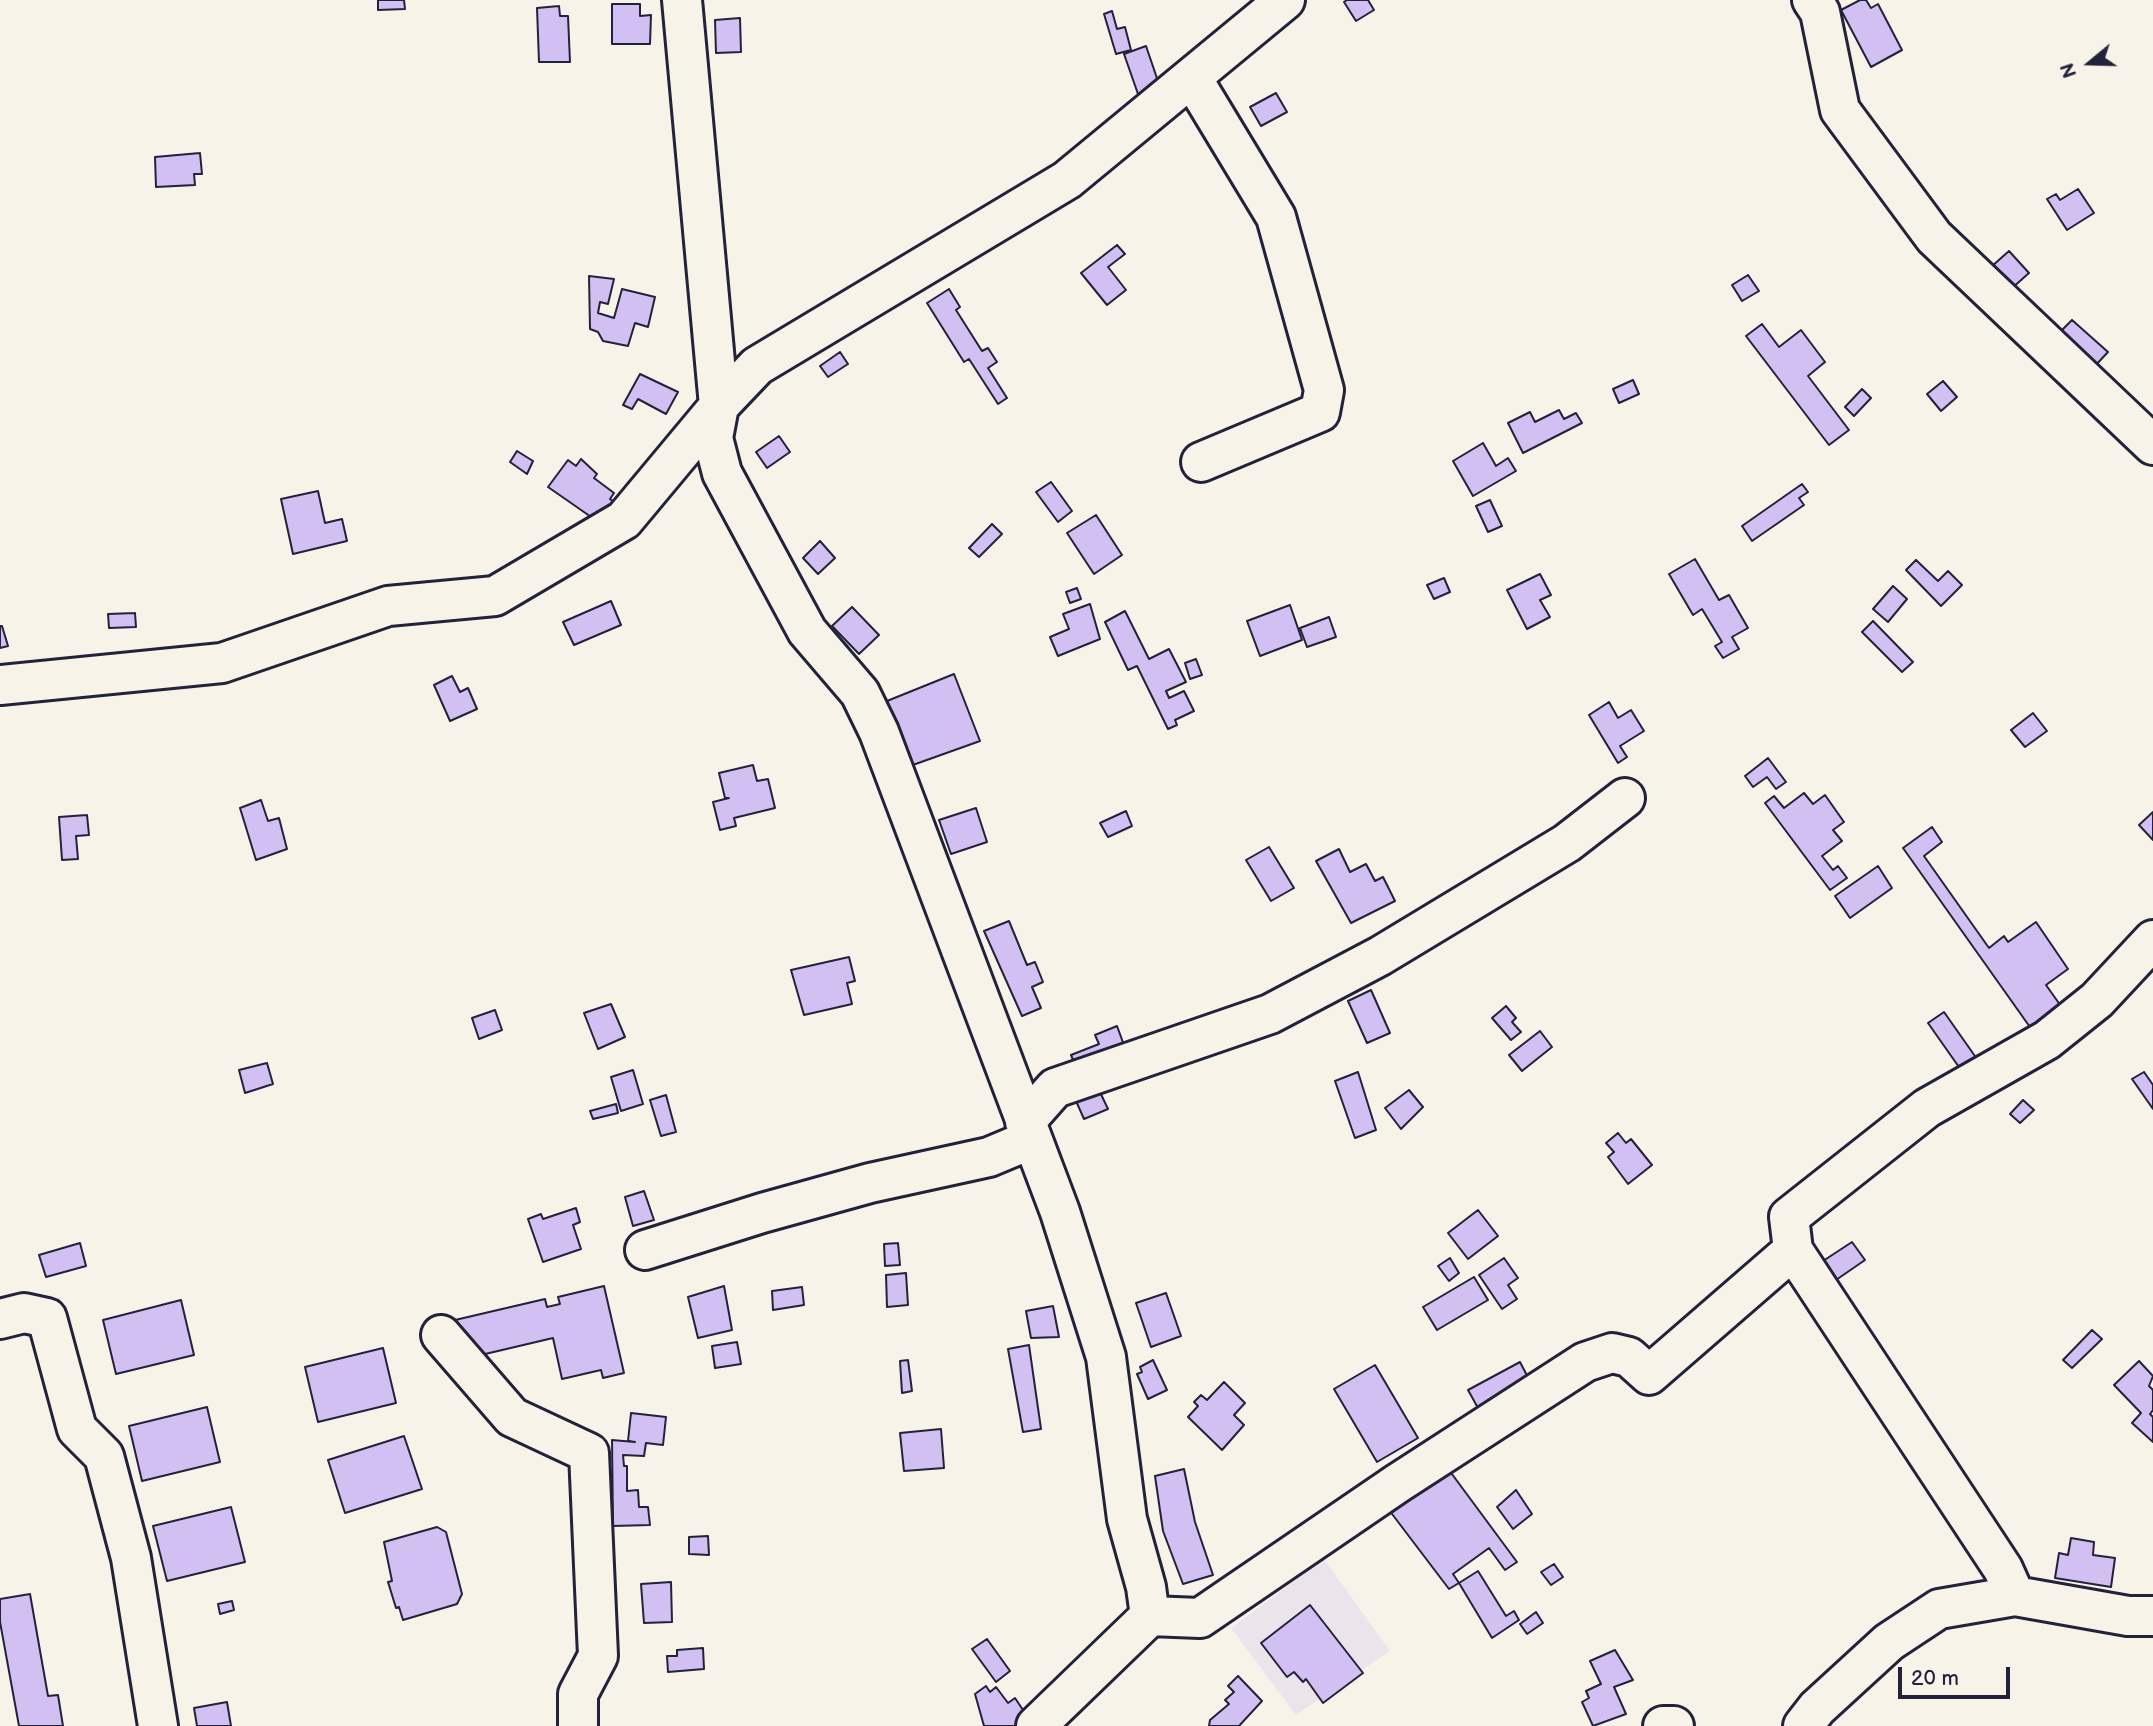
<!DOCTYPE html>
<style>
body{margin:0}
#map{position:relative;width:2153px;height:1726px;overflow:hidden;background:#f7f3e8;font-family:"Balsamiq Sans",sans-serif}
canvas{display:block}
.north{position:absolute;left:2055px;top:28px;width:70px;height:70px;-webkit-text-stroke:5px #f7f3e8;paint-order:stroke;rotate:251deg;font-size:19px;font-weight:700;line-height:28px;text-align:center;color:#22223b}
.north::after{content:'';display:block;margin:auto;width:24px;height:32px;background:#22223b;clip-path:polygon(50% 0,100% 100%,50% 72%,0 100%)}
.scale{position:absolute;left:1898px;top:1667px;width:112px;height:32px;box-sizing:border-box;border:4px solid #22223b;border-top:0;padding-left:9px;font-size:21px;line-height:24px;white-space:nowrap;color:#22223b;-webkit-text-stroke:5px #f7f3e8;paint-order:stroke}
</style>
<div id="map">
<canvas width="2153" height="1726"></canvas>
<div class="north">N</div>
<div class="scale">20 m</div>
</div>
<script>
const ctx = document.querySelector('canvas').getContext('2d');
ctx.lineJoin = 'round';
function fill(path, color) { ctx.fillStyle = color; ctx.fill(path, 'evenodd'); }
const poly = rows => new Path2D(rows.map(r => 'M' + r).join(''));
function trace(path, color, width, dash) { ctx.strokeStyle = color; ctx.lineWidth = width; ctx.lineCap = dash ? 'butt' : 'round'; ctx.setLineDash(dash || []); ctx.stroke(path); }
fill(poly([
 [1324,1559,1390,1651,1296,1715,1231,1628]
]), '#ece4eb');
const building = poly([
 [378,0,404,0,405,9,378,10,378,0],
 [1347,0,1368,0,1374,10,1356,21,1344,2,1347,0],
 [1860,0,1866,0,1871,8,1878,4,1902,50,1871,67,1841,10,1860,0],
 [612,4,640,4,640,16,651,15,650,44,612,44,612,4],
 [559,6,560,16,568,16,570,62,539,62,537,8,559,6],
 [1112,11,1117,29,1125,27,1131,50,1116,54,1104,14,1112,11],
 [740,18,741,52,716,53,715,20,740,18],
 [1146,46,1160,87,1138,94,1124,54,1146,46],
 [1276,93,1287,112,1261,126,1250,107,1276,93],
 [200,153,202,174,194,174,195,185,156,187,155,157,200,153],
 [2078,189,2094,213,2067,230,2047,199,2056,194,2060,200,2078,189],
 [1117,245,1125,254,1108,267,1126,290,1107,305,1081,273,1117,245],
 [2009,251,2029,273,2011,289,1991,267,2009,251],
 [1748,275,1759,291,1742,301,1732,285,1748,275],
 [589,276,614,279,608,304,600,302,598,313,614,318,622,289,655,297,648,327,635,323,628,346,603,341,598,332,590,329,589,276],
 [949,289,960,307,956,310,982,351,988,348,997,362,988,368,1007,398,998,404,969,359,964,362,927,303,949,289],
 [2072,320,2108,352,2094,367,2059,333,2072,320],
 [1762,324,1779,347,1801,330,1825,362,1808,376,1849,430,1829,445,1746,336,1762,324],
 [840,352,848,364,828,377,820,366,840,352],
 [640,374,678,392,666,414,638,399,632,409,623,405,640,374],
 [1633,380,1639,394,1619,403,1613,389,1633,380],
 [1943,381,1957,397,1941,411,1927,394,1943,381],
 [1862,389,1871,398,1854,416,1845,407,1862,389],
 [1559,410,1564,419,1576,413,1582,423,1523,453,1508,423,1530,412,1535,422,1559,410],
 [779,436,790,452,767,468,756,452,779,436],
 [1483,443,1496,466,1508,458,1516,471,1473,496,1453,461,1483,443],
 [517,451,533,461,527,474,510,462,517,451],
 [581,459,597,474,594,478,614,493,610,499,619,506,594,519,548,487,568,460,576,466,581,459],
 [1051,482,1072,511,1058,522,1036,492,1051,482],
 [1802,484,1808,492,1799,498,1804,505,1752,541,1742,526,1802,484],
 [318,491,325,523,342,519,347,541,293,554,281,499,318,491],
 [1490,500,1502,526,1488,532,1476,506,1490,500],
 [1096,515,1122,555,1094,574,1067,533,1096,515],
 [992,524,1002,534,979,557,969,548,992,524],
 [820,541,835,558,818,574,803,558,820,541],
 [1695,559,1719,600,1729,595,1748,628,1732,637,1739,649,1723,658,1715,646,1722,642,1702,609,1693,615,1669,574,1695,559],
 [1916,560,1938,581,1948,571,1962,585,1941,606,1906,570,1916,560],
 [1540,574,1551,595,1540,600,1550,617,1527,629,1507,590,1540,574],
 [1444,578,1450,592,1434,599,1427,585,1444,578],
 [1893,586,1907,599,1888,622,1873,609,1893,586],
 [1077,588,1081,599,1070,603,1066,592,1077,588],
 [611,601,621,625,574,645,563,622,611,601],
 [1090,604,1100,639,1058,656,1050,637,1069,629,1063,614,1090,604],
 [1290,605,1302,640,1260,656,1247,621,1290,605],
 [852,607,879,635,859,654,832,626,852,607],
 [1125,611,1149,659,1169,649,1186,682,1166,691,1169,698,1184,691,1194,711,1175,720,1177,725,1168,729,1137,666,1128,670,1105,622,1125,611],
 [135,613,136,627,109,628,108,614,135,613],
 [1329,617,1336,637,1307,647,1300,628,1329,617],
 [1873,621,1913,662,1902,672,1862,632,1873,621],
 [0,626,2,626,8,646,0,648,0,626],
 [1196,659,1202,675,1190,679,1185,663,1196,659],
 [954,674,980,741,910,766,887,701,954,674],
 [452,676,460,692,468,688,477,709,450,721,434,685,452,676],
 [1609,702,1618,718,1631,710,1644,731,1620,746,1627,757,1618,763,1589,715,1609,702],
 [2033,713,2047,731,2025,747,2011,730,2033,713],
 [1768,758,1786,782,1776,789,1767,777,1753,787,1745,776,1768,758],
 [753,765,757,781,768,779,775,808,734,818,736,826,720,830,713,802,729,798,725,798,719,773,753,765],
 [1804,793,1813,804,1825,795,1844,822,1833,830,1842,841,1822,856,1833,870,1838,866,1847,878,1830,890,1765,803,1774,796,1784,808,1804,793],
 [261,800,268,821,279,818,287,849,256,860,240,808,261,800],
 [976,808,987,842,951,854,939,820,976,808],
 [1126,811,1132,826,1108,837,1100,823,1126,811],
 [2153,812,2153,840,2139,825,2153,812],
 [87,815,89,835,76,836,78,859,62,860,59,817,87,815],
 [1932,827,1942,842,1924,856,1989,948,2004,936,2008,942,2036,922,2068,969,2046,985,2068,1016,2037,1037,1903,848,1932,827],
 [1269,847,1294,888,1271,901,1246,860,1269,847],
 [1339,849,1350,872,1366,864,1375,881,1383,877,1395,901,1351,923,1316,861,1339,849],
 [1878,866,1892,888,1850,918,1835,896,1878,866],
 [1009,921,1027,965,1035,962,1043,982,1032,987,1041,1008,1022,1016,984,931,1009,921],
 [849,957,855,981,847,983,852,1004,804,1015,791,970,849,957],
 [1371,990,1390,1033,1367,1043,1348,1001,1371,990],
 [611,1004,625,1037,598,1049,584,1013,611,1004],
 [1506,1006,1516,1018,1512,1022,1521,1032,1511,1040,1492,1018,1506,1006],
 [495,1010,502,1030,479,1039,472,1018,495,1010],
 [1944,1012,1977,1059,1961,1070,1928,1023,1944,1012],
 [1117,1026,1125,1048,1076,1067,1071,1055,1099,1044,1095,1035,1117,1026],
 [1540,1031,1552,1047,1522,1071,1509,1055,1540,1031],
 [267,1063,273,1084,245,1093,239,1070,267,1063],
 [633,1070,643,1104,621,1111,611,1077,633,1070],
 [1358,1072,1376,1130,1355,1138,1335,1081,1358,1072],
 [2144,1072,2153,1085,2153,1109,2132,1079,2144,1072],
 [1099,1090,1108,1109,1084,1119,1076,1101,1099,1090],
 [1409,1090,1423,1107,1401,1129,1385,1108,1409,1090],
 [666,1095,676,1132,661,1136,650,1100,666,1095],
 [2023,1100,2034,1110,2020,1123,2010,1114,2023,1100],
 [616,1104,618,1113,593,1119,590,1111,616,1104],
 [1618,1133,1626,1143,1631,1139,1652,1165,1628,1184,1608,1157,1614,1152,1606,1143,1618,1133],
 [644,1191,654,1220,633,1226,625,1197,644,1191],
 [576,1208,580,1222,573,1225,581,1249,543,1262,528,1219,541,1214,543,1219,576,1208],
 [1478,1210,1498,1236,1468,1259,1448,1233,1478,1210],
 [1852,1242,1865,1260,1836,1280,1823,1261,1852,1242],
 [80,1243,86,1266,46,1277,39,1255,80,1243],
 [898,1243,900,1265,885,1266,884,1244,898,1243],
 [1450,1258,1459,1273,1449,1281,1438,1266,1450,1258],
 [1504,1258,1518,1278,1508,1285,1517,1299,1502,1309,1479,1275,1504,1258],
 [906,1273,908,1305,887,1307,886,1275,906,1273],
 [1474,1277,1488,1300,1437,1330,1423,1307,1474,1277],
 [604,1286,624,1373,603,1378,601,1370,562,1379,553,1338,464,1359,455,1320,545,1299,547,1307,560,1304,558,1297,604,1286],
 [724,1286,732,1330,698,1338,688,1297,724,1286],
 [802,1287,804,1305,773,1310,772,1291,802,1287],
 [1166,1293,1181,1336,1151,1347,1136,1303,1166,1293],
 [181,1300,194,1355,116,1374,103,1320,181,1300],
 [1053,1306,1059,1337,1031,1338,1026,1311,1053,1306],
 [2092,1330,2102,1339,2072,1368,2063,1360,2092,1330],
 [737,1342,741,1364,715,1368,712,1346,737,1342],
 [1029,1345,1041,1429,1023,1432,1008,1349,1029,1345],
 [383,1348,396,1403,318,1422,305,1367,383,1348],
 [908,1360,912,1391,902,1393,900,1361,908,1360],
 [1153,1360,1167,1390,1148,1399,1137,1374,1142,1372,1140,1367,1153,1360],
 [2139,1361,2153,1376,2149,1386,2153,1390,2153,1410,2150,1414,2153,1417,2153,1442,2132,1423,2141,1413,2114,1385,2139,1361],
 [1520,1362,1534,1389,1483,1417,1468,1390,1520,1362],
 [1375,1365,1418,1438,1377,1462,1334,1389,1375,1365],
 [1224,1382,1245,1403,1234,1415,1244,1425,1222,1450,1188,1417,1198,1406,1194,1402,1201,1395,1207,1400,1224,1382],
 [207,1407,220,1462,142,1481,129,1426,207,1407],
 [631,1413,666,1417,663,1445,646,1443,644,1456,623,1455,624,1466,627,1466,627,1491,638,1490,639,1507,648,1507,650,1525,613,1526,612,1440,635,1442,628,1441,631,1413],
 [941,1429,944,1468,904,1471,900,1433,941,1429],
 [404,1436,422,1489,345,1513,328,1460,404,1436],
 [1446,1466,1517,1562,1505,1570,1489,1548,1453,1574,1459,1583,1449,1589,1389,1510,1446,1466],
 [1184,1469,1195,1522,1213,1575,1183,1584,1163,1531,1155,1476,1184,1469],
 [1516,1490,1532,1514,1513,1529,1497,1507,1516,1490],
 [231,1507,245,1562,167,1581,153,1526,231,1507],
 [437,1527,446,1532,462,1594,457,1604,403,1620,399,1607,396,1608,388,1582,392,1581,384,1542,437,1527],
 [708,1536,709,1555,689,1554,689,1537,708,1536],
 [2071,1538,2094,1542,2093,1555,2115,1558,2111,1587,2055,1578,2059,1553,2068,1555,2071,1538],
 [1554,1564,1563,1577,1551,1585,1541,1572,1554,1564],
 [1478,1571,1506,1616,1514,1611,1519,1620,1492,1638,1459,1583,1478,1571],
 [671,1582,672,1622,644,1623,641,1584,671,1582],
 [30,1594,48,1696,58,1695,63,1726,19,1726,0,1622,0,1599,30,1594],
 [232,1601,234,1610,220,1614,218,1604,232,1601],
 [1310,1605,1363,1673,1323,1703,1306,1679,1303,1682,1294,1672,1287,1677,1261,1643,1310,1605],
 [1536,1612,1543,1623,1527,1634,1520,1624,1536,1612],
 [987,1639,1010,1671,996,1682,972,1649,987,1639],
 [703,1648,704,1669,668,1672,667,1656,677,1656,677,1650,703,1648],
 [1615,1650,1633,1680,1614,1687,1626,1714,1593,1726,1582,1702,1589,1698,1586,1691,1601,1684,1590,1661,1615,1650],
 [1238,1676,1262,1701,1239,1726,1209,1726,1210,1720,1229,1704,1225,1700,1234,1692,1228,1686,1238,1676],
 [986,1686,990,1692,996,1687,1008,1703,1015,1698,1031,1722,1025,1726,984,1726,975,1694,986,1686],
 [227,1702,231,1726,197,1726,194,1708,227,1702]
]);
fill(building, '#d1c0f1');
trace(building, '#22223b', 2);
const minor = poly([
 [1812,0,1820,12,1840,110,1934,237,2153,445],
 [1192,78,1276,217,1324,390,1320,412,1201,462],
 [0,685,222,663,388,606,495,596,624,520,719,406,682,0],
 [1025,1122,1055,1088,1270,1014,1380,956,1567,843,1625,798],
 [645,1250,762,1213,870,1183,989,1157,1032,1139],
 [1793,1250,1789,1217,1927,1108,2047,1040,2097,1000,2153,940],
 [0,1319,24,1313,47,1318,77,1429,104,1456,131,1558,158,1726],
 [441,1335,512,1417,589,1453,598,1656,578,1694,578,1726],
 [1150,1616,1200,1618,1398,1483,1585,1362,1612,1353,1629,1357,1649,1375,1793,1250,2003,1569,2015,1596],
 [1036,1726,1150,1616,1146,1587,1127,1519,1106,1357,1060,1212,879,732,860,693,807,631,722,473,713,438,719,406,757,366,1067,180,1285,0],
 [1663,1726,1674,1726],
 [1803,1726,1817,1708,1889,1642,1939,1609,2015,1596,2128,1616,2153,1616]
]);
trace(minor, '#22223b', 44);
trace(minor, '#f7f3e8', 38);
</script>
